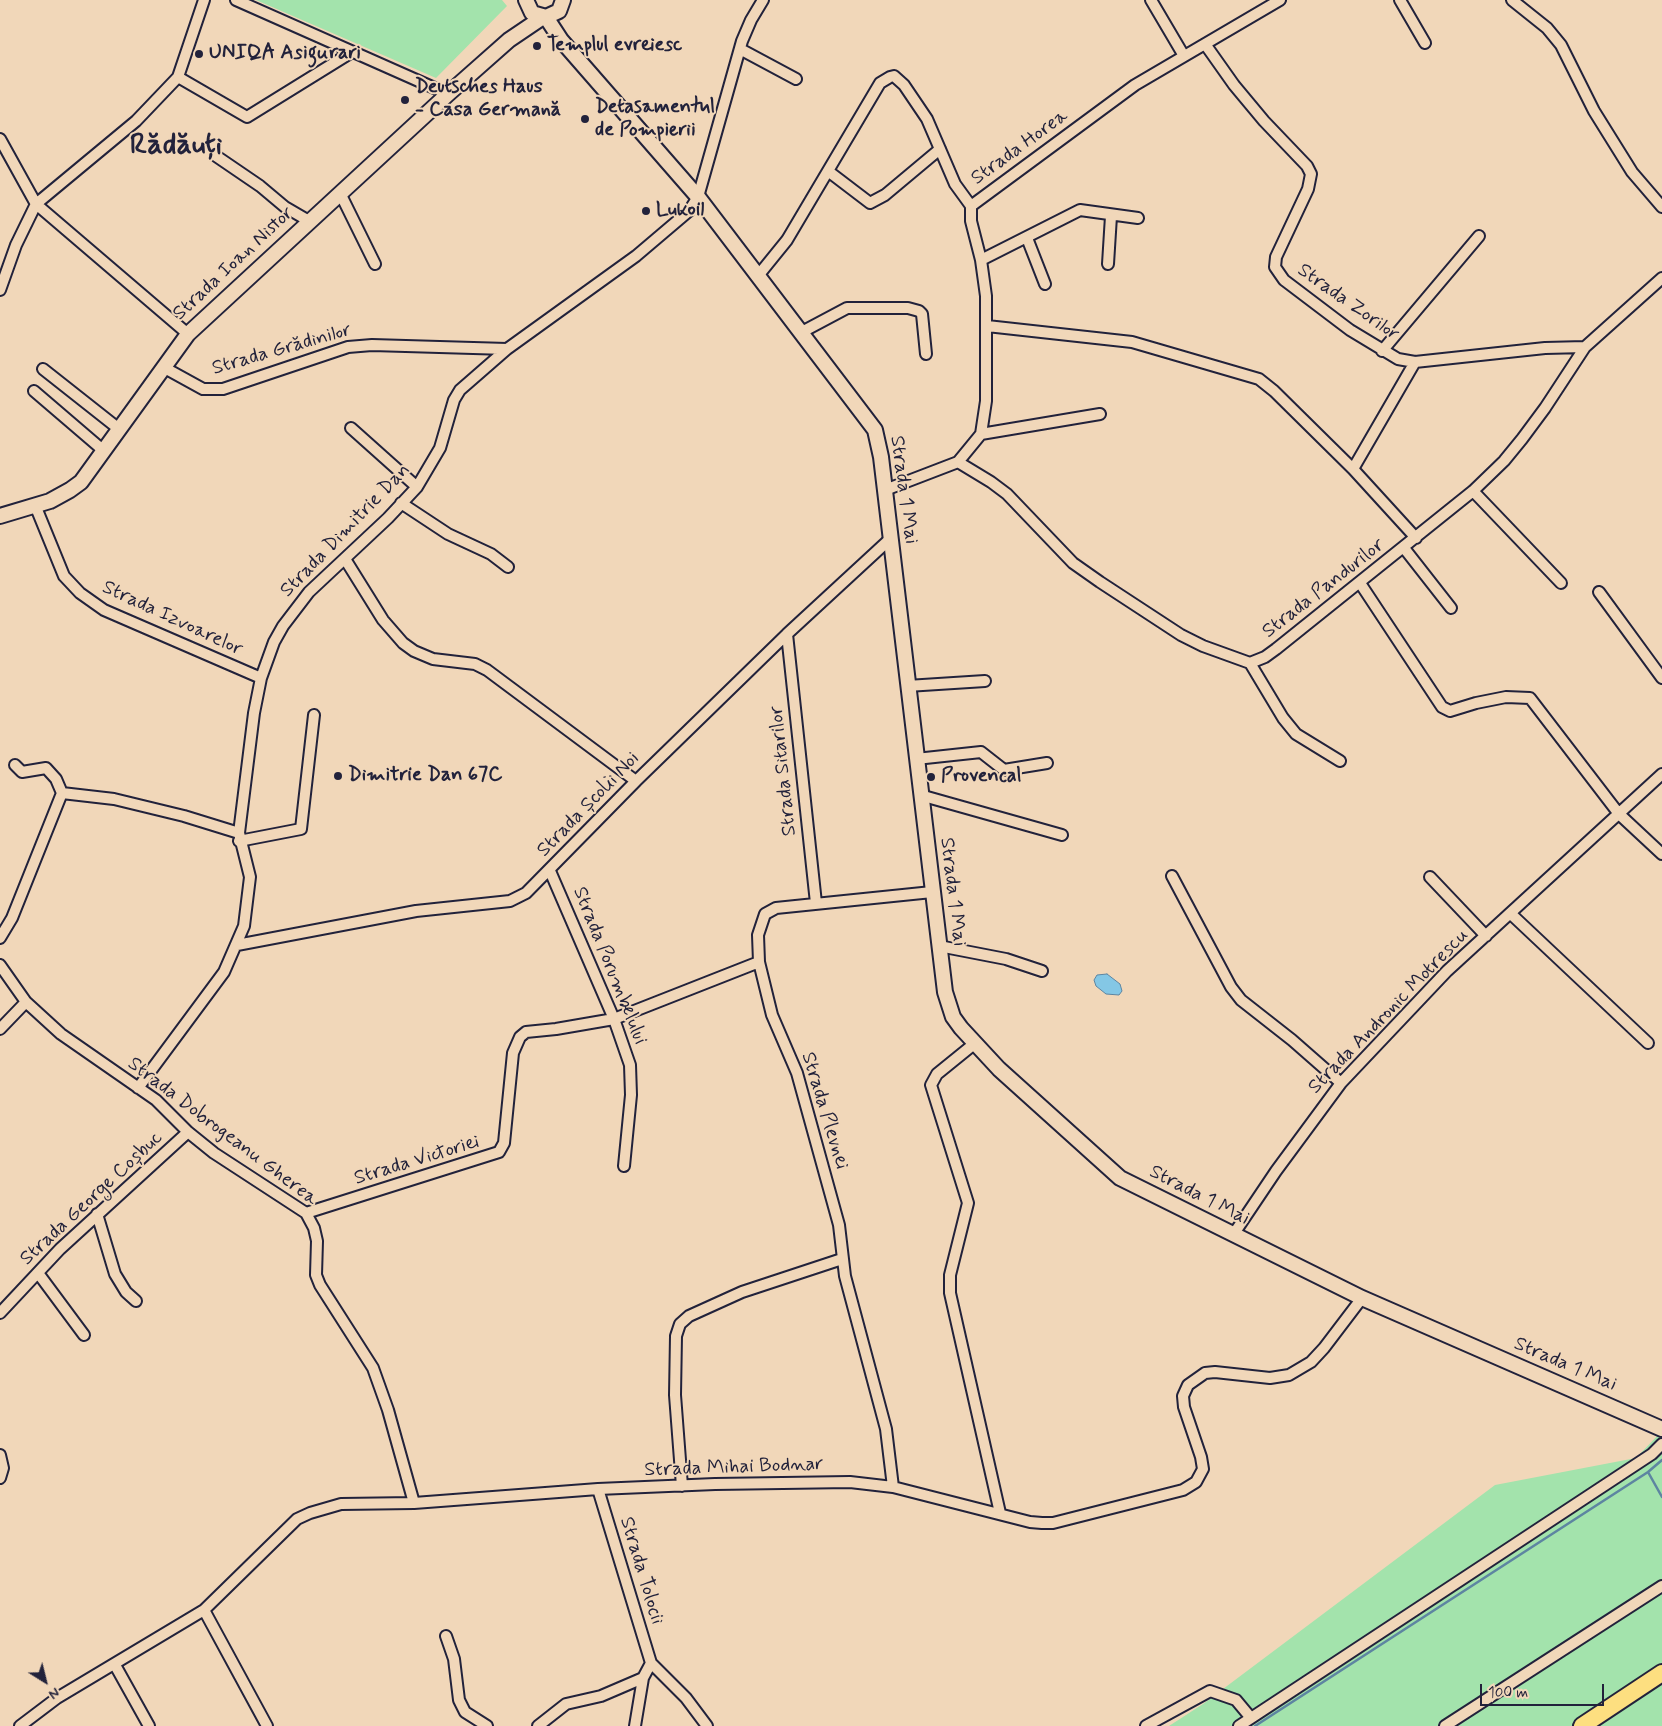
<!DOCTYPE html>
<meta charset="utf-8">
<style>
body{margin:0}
#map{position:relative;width:1662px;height:1726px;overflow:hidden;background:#f1d7b9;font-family:Mynerve,sans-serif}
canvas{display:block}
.north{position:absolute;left:20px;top:1656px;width:50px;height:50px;-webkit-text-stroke:4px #f1d7b9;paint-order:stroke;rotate:144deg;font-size:14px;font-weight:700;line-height:20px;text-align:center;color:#22223b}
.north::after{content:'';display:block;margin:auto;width:18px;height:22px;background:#22223b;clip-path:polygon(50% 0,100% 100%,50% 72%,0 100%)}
.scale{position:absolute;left:1480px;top:1684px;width:124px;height:22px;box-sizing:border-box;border:2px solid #22223b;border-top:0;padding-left:6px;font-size:15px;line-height:18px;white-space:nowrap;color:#22223b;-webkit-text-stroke:4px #f1d7b9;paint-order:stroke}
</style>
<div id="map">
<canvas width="1662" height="1726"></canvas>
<div class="north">N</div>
<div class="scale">100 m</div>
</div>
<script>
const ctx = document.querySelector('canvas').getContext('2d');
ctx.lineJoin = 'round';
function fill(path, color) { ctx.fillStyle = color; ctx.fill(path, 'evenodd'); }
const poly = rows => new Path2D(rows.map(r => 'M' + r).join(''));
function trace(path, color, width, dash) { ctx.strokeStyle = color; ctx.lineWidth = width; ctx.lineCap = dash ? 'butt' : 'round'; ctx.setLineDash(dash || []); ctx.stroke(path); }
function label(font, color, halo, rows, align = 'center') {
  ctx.font = font + ' Mynerve,sans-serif'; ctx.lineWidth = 4; ctx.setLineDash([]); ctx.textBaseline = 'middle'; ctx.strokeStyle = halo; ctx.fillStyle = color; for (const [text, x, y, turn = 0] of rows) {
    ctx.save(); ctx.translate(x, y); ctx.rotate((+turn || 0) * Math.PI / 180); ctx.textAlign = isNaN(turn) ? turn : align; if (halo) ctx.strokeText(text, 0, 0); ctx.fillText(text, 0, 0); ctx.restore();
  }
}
fill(poly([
 [256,0,502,0,507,6,436,78],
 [1662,1431,1662,1726,1169,1726,1203,1704,1495,1485,1636,1458]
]), '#a3e3ac');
const water = poly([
 [1107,974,1120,984,1122,991,1119,995,1106,994,1096,986,1094,980,1097,975,1107,974]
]);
fill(water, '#84c7e5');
trace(water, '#5d85a1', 1);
trace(poly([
 [1648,1472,1662,1497],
 [1255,1726,1648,1472,1662,1460]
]), '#5d85a1', 2.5);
const street = poly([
 [236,0,448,94],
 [1151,0,1184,56],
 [1400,0,1425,43],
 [1512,0,1547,28,1561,45,1594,111,1632,172,1662,207],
 [1205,44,1234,85,1264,121,1307,166,1311,174,1308,189,1276,257,1275,267,1284,280,1350,330,1398,359,1415,362,1545,348,1585,347],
 [740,49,796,79],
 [178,77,247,117,352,52],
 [0,139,36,204,188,334],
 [216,156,260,186,285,207,309,221],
 [828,171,870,203,885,195,940,149],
 [340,193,375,264],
 [1027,238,1045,284],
 [981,260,1080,210,1138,218],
 [1108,264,1111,216],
 [757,277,787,240,880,83,890,77,894,76,904,85,927,119,955,184,971,206],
 [0,290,16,245,36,204,136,121,178,77,204,0],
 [987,326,1132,342,1259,379,1274,391,1353,469,1416,538],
 [800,333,847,308,908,308,919,311,922,314,926,354],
 [1382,351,1479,236],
 [163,367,203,389,223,389,348,347,372,345,507,349],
 [43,369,119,429],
 [34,391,104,451],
 [351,428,417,487],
 [981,434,1100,414],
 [958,462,991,482,1007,494,1073,563,1100,582,1181,635,1203,646,1250,663,1265,657,1276,649,1473,491,1504,461,1522,439,1545,408,1585,347,1662,278],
 [1353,469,1415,362],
 [885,490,958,462,981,434,986,401,986,296,981,260,971,221,971,206,1135,85,1280,0],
 [1473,491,1561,583],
 [401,503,448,534,491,554,508,567],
 [35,505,64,576,80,593,104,610,261,678],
 [1404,548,1451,608],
 [345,559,383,620,403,643,414,651,433,659,475,664,487,670,636,781],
 [1360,583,1442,707,1450,711,1476,703,1506,697,1530,698,1619,814,1662,854],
 [1599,592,1662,678],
 [787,634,816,903],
 [1250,663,1283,718,1296,734,1340,761],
 [907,686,985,681],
 [916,759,981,752,1004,770,1047,763],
 [15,765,22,772,46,768,56,779,62,793],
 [920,795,1062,835],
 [239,841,301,829,314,715],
 [550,871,614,1019,630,1065,631,1095,624,1166],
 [1172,876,1231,987,1241,1000,1292,1040,1341,1083],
 [1430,877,1486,936],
 [1511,914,1648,1043],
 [0,938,12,918,62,793,114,799,184,816,239,833],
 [237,945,416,911,510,901,526,893,636,781,787,634,890,539],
 [939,946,1006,959,1042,971],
 [0,965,26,1002,61,1034,156,1100,188,1132,214,1153,306,1213,314,1228,317,1241,316,1275,320,1285,373,1368,388,1410,414,1503],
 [0,1029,26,1002],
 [974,1044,937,1074,931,1085,968,1203,950,1275,950,1293,1000,1513],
 [138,1088,224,972,244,926,250,877,239,833,254,713,261,678,274,642,283,626,309,592,388,518,417,487,440,448,454,400,460,390,507,349,636,256,689,211,698,197,742,41,751,20,763,0],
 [306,1213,499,1152,504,1143,513,1053,520,1037,526,1032,556,1029,614,1019,759,962],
 [97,1214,115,1274,126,1292,136,1301],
 [1233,1235,1276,1171,1341,1083,1447,971,1662,774],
 [38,1273,84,1335],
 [0,1313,60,1249,188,1132],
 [0,1455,3,1468,0,1478],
 [682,1486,675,1395,676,1336,680,1324,689,1316,742,1292,842,1259],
 [893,1487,886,1429,845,1276,839,1225,797,1073,772,1015,759,962,758,935,765,914,776,908,932,892],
 [598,1489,651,1663,686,1698,707,1726],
 [204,1610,267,1726],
 [446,1636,454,1659,459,1700,465,1712,487,1726],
 [115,1665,149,1726],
 [20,1726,57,1698,204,1610,297,1519,310,1513,341,1504,414,1503,598,1489,715,1484,850,1482,893,1487,1030,1522,1042,1523,1053,1523,1183,1490,1196,1482,1203,1469,1201,1457,1184,1407,1183,1396,1188,1385,1205,1373,1215,1372,1270,1378,1289,1375,1311,1362,1324,1348,1362,1298],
 [538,1726,566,1704,601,1696,643,1678],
 [635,1726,643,1678,651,1663],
 [1146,1726,1210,1691,1236,1700,1251,1718],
 [1239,1726,1652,1454,1662,1444],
 [1445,1726,1662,1586]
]);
const secondary = poly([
 [526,0,532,13,546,17,559,11,563,0],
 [546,17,561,40,698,197,875,430,881,457,945,992,953,1017,961,1028,999,1069,1120,1178,1362,1298,1662,1429],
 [0,516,50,501,70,490,81,482,188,334,448,94,509,40,543,17]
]);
const primary = poly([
 [1582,1726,1662,1673]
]);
trace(street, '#22223b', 14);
trace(secondary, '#22223b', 18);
trace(primary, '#22223b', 20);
trace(street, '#f1d7b9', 10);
trace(secondary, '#f1d7b9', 14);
trace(primary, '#fddf80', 16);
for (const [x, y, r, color] of [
 [537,46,5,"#22223b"],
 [199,54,5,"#22223b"],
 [405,100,5,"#22223b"],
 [585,119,5,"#22223b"],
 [646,211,5,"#22223b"],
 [338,776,5,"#22223b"],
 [931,777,5,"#22223b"]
]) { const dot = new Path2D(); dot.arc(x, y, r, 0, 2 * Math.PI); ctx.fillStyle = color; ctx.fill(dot); trace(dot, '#f1d7b9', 2); }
label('bold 20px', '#22223b', '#f1d7b9', [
 ["Templul evreiesc",547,46],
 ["UNIQA Asigurari",209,54],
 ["Deutsches Haus",415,88],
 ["- Casa Germană",415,111],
 ["Detasamentul",595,108],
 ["de Pompierii",595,131],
 ["Lukoil",656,211],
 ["Dimitrie Dan 67C",348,776],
 ["Provencal",941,777]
], 'left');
label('20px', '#22223b', '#f1d7b9', [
 ["Strada Horea",1020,148,-36],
 ["Strada Ioan Nistor",234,264,-43],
 ["Strada Zorilor",1348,303,35],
 ["Strada Grădinilor",282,350,-16],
 ["Strada 1 Mai",903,490,82],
 ["Strada Dimitrie Dan",346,531,-46],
 ["Strada Pandurilor",1324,589,-38],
 ["Strada Izvoarelor",172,619,25],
 ["Strada Sitarilor",784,771,-96],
 ["Strada Școlii Noi",589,805,-46],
 ["Strada 1 Mai",952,892,83],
 ["Strada Porumbelului",609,966,68],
 ["Strada Andronic Motrescu",1389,1012,-46],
 ["Strada Plevnei",824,1111,73],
 ["Strada Dobrogeanu Gherea",222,1132,37],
 ["Strada Victoriei",417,1161,-17],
 ["Strada 1 Mai",1199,1196,27],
 ["Strada George Coșbuc",92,1199,-43],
 ["Strada 1 Mai",1565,1365,23],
 ["Strada Mihai Bodnar",734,1468,-2],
 ["Strada Tolocii",641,1571,73]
]);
label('bold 30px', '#22223b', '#f1d7b9', [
 ["Rădăuți",176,147]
]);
</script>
